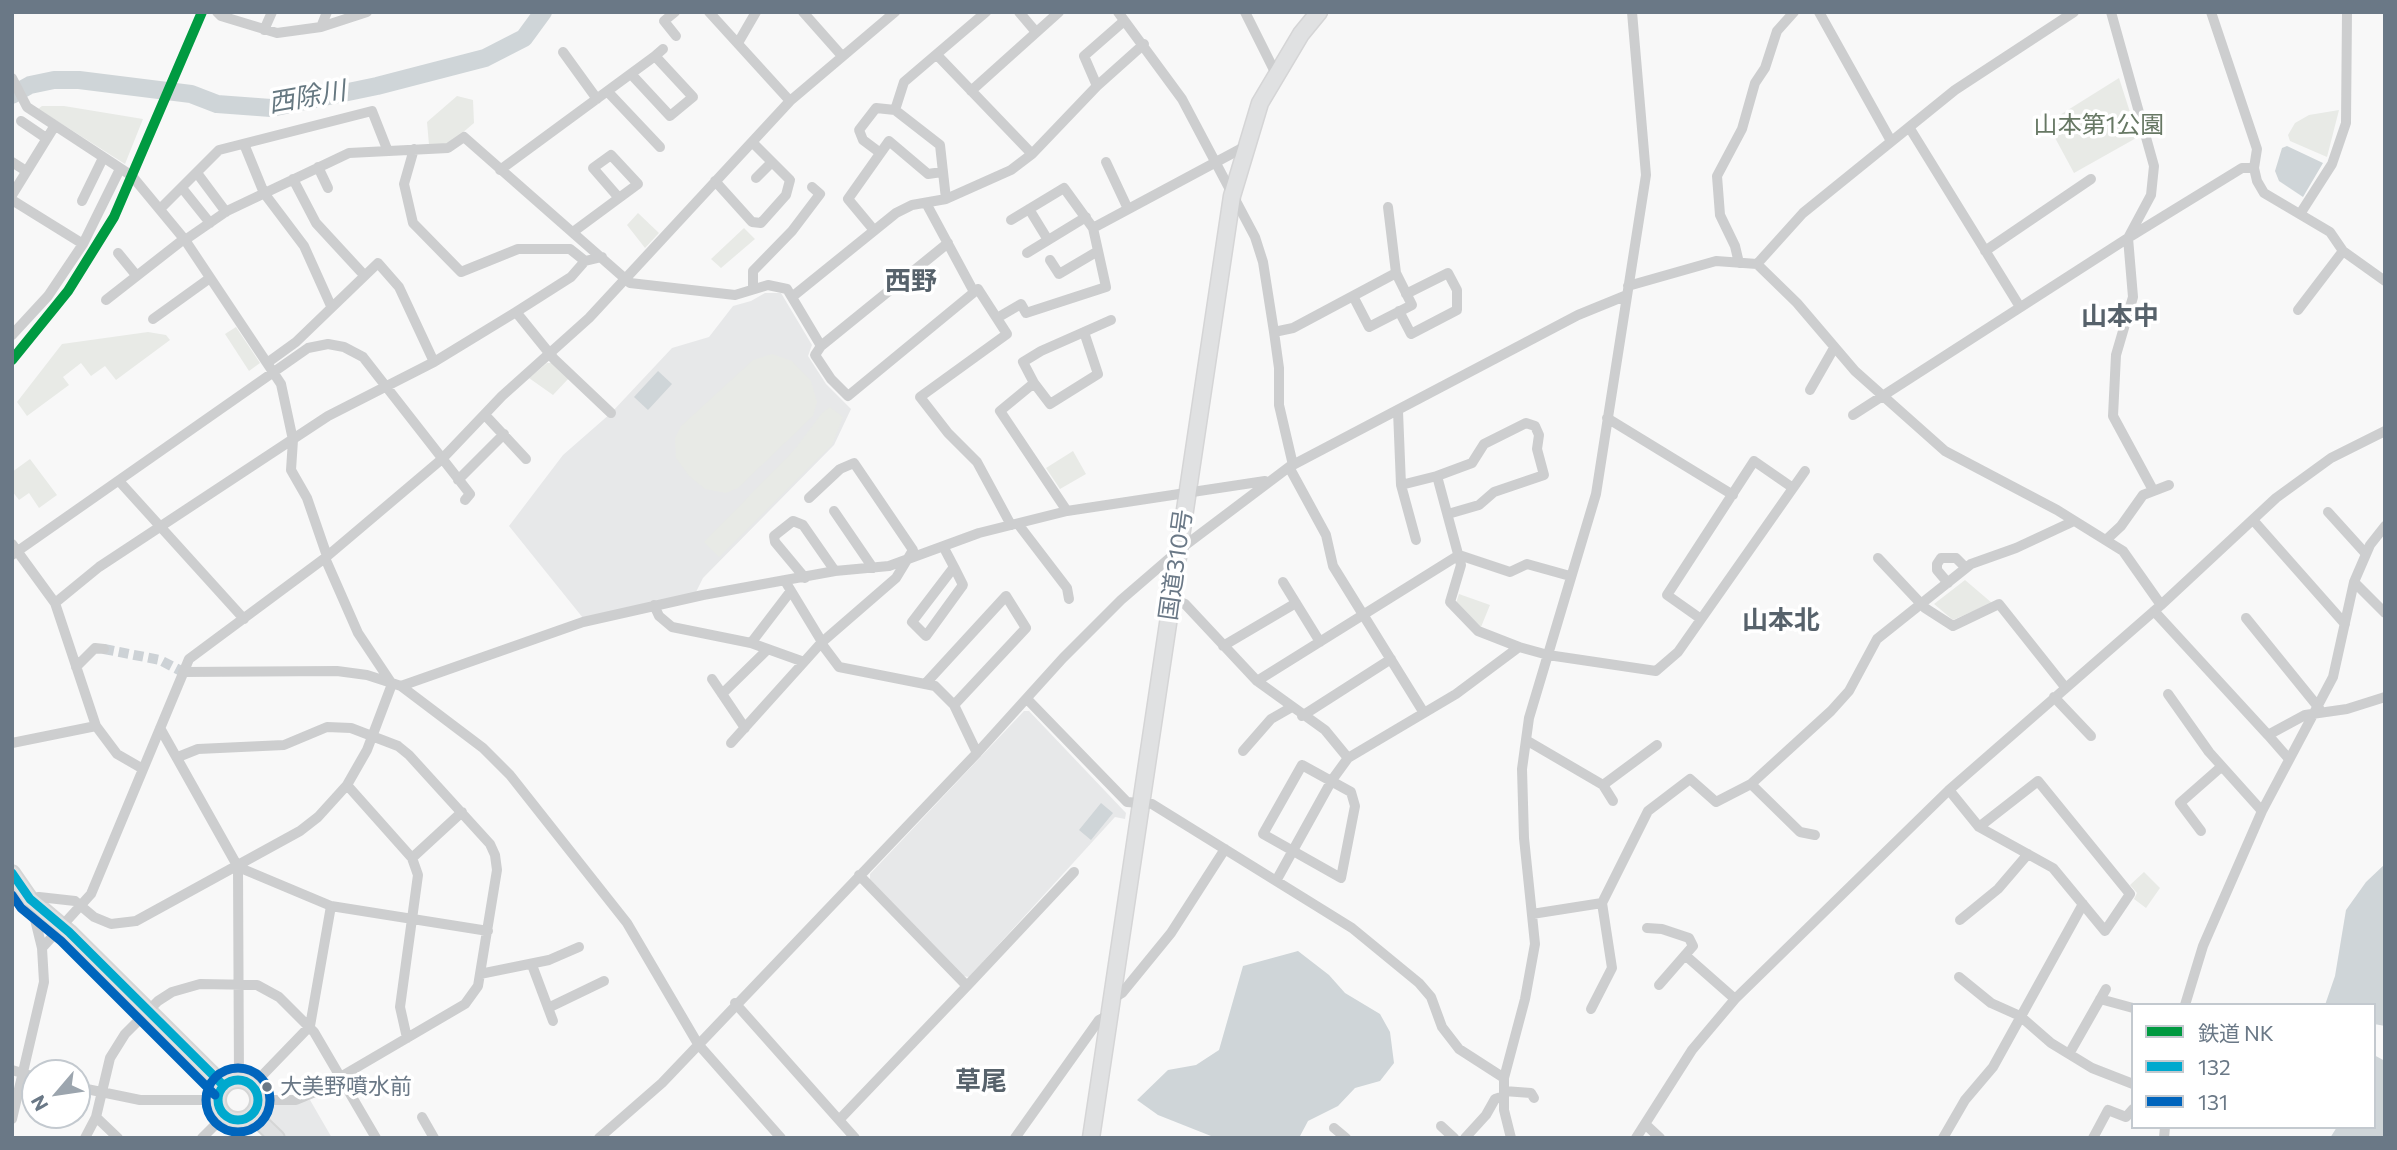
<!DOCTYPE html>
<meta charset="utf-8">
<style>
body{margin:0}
#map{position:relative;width:2397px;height:1150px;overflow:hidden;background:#f8f8f8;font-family:Commissioner,"Noto Sans JP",sans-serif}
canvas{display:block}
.frame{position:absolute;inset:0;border:14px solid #6a7886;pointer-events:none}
.legend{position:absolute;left:2131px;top:1003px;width:245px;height:126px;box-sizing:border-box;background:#fff;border:2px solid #c3c9cf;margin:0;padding:9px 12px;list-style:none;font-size:21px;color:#6a7886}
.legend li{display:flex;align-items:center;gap:14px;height:35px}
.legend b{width:35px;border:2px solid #c3c9cf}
.north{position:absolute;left:21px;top:1059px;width:70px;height:70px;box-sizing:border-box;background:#fff;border:2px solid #c3c9cf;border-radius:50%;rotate:241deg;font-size:19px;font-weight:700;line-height:28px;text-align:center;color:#6a7886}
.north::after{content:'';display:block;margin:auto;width:24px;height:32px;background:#9ca5ae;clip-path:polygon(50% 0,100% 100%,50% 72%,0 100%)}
</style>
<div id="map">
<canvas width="2397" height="1150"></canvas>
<div class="frame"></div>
<ul class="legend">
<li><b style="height:9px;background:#009a41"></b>鉄道 NK</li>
<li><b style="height:9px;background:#00a9ce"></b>132</li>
<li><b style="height:9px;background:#0065bd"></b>131</li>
</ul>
<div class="north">N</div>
</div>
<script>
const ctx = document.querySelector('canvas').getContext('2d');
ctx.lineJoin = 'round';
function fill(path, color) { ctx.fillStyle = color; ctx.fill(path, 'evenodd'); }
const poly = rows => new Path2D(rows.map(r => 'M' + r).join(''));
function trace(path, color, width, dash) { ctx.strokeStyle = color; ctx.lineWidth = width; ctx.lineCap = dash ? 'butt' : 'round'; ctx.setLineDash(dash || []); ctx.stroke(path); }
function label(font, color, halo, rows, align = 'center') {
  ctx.font = font + ' Commissioner,"Noto Sans JP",sans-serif'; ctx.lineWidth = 7; ctx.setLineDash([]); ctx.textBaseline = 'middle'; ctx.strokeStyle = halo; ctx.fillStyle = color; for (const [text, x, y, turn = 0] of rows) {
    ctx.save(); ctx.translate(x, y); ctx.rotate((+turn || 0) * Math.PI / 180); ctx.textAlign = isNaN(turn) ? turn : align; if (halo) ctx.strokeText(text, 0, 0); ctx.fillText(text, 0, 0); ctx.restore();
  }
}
fill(poly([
 [765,293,781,293,812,345,808,356,826,384,851,409,834,445,703,578,696,592,583,618,509,526,563,455,611,413,672,348,709,337,733,306,751,301],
 [1024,711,1029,711,1126,813,1125,819,1115,817,969,977,963,976,870,880,870,874],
 [310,1100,332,1138,286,1138,268,1118,273,1104]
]), '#e7e8e9');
fill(poly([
 [2119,78,2138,137,2074,173,2047,123],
 [457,96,473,100,474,123,447,146,429,145,427,122],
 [42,106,64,106,143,119,125,164,38,109],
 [2339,110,2327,157,2290,141,2288,135,2295,123,2309,115],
 [638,213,659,233,645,248,627,225],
 [744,228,755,239,721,268,711,259],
 [236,327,260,363,249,371,225,334],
 [148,332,166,335,170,340,116,380,105,366,91,376,81,363,63,377,69,385,27,416,17,402,62,344],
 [772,354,792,361,811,381,817,402,813,416,738,488,726,493,705,489,689,476,676,458,675,438,681,426,753,360],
 [547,363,553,363,569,378,553,395,529,378],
 [830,407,843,417,832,445,719,557,704,542,795,449,822,413],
 [1073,451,1086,474,1060,489,1046,468],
 [30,459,57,495,39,508,29,493,19,500,12,491,12,472],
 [1965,580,1992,603,1953,620,1934,604],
 [1459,594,1490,605,1481,627,1456,603],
 [2144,872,2160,888,2146,908,2134,899,2137,893,2130,885]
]), '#e8eae6');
fill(poly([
 [2287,146,2323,163,2303,197,2279,181,2275,171,2282,148],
 [658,371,672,384,648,410,634,397],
 [1101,803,1113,813,1091,840,1079,830],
 [2385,864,2385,1026,2374,1024,2374,1005,2325,1005,2335,976,2346,910,2366,882],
 [1298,951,1329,975,1345,993,1380,1014,1390,1032,1394,1063,1380,1081,1355,1088,1338,1106,1308,1121,1299,1138,1216,1138,1158,1115,1137,1100,1168,1070,1196,1065,1219,1050,1243,966],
 [2374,1055,2385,1061,2385,1138,2330,1138,2337,1127,2374,1127]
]), '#cfd5d8');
trace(poly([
 [12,95,30,85,54,80,79,80,191,94,217,104,271,108,377,86,485,58,524,38,543,12]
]), '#cfd5d8', 18);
trace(poly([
 [104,649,160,660,183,672]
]), '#cdd2d6', 10, [10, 5]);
const major = poly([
 [12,873,30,899,69,932,224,1086],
 '218 1100a20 20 0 1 1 40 0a20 20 0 1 1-40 0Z',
 [252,1114,277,1138]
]);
const highway = poly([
 [1091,1138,1232,196,1260,103,1301,34,1319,12]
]);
trace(major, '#d5d6d6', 18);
trace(highway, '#d5d5d6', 19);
trace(poly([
 [217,12,221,16,277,33,321,27,367,12],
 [675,12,664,21,676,36],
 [709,12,790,101],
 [803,12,842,56],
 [1019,12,1036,32],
 [1118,12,1182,99,1255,237,1263,262,1274,332,1279,368,1279,405,1293,465],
 [1245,12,1276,74],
 [1819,12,1891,141],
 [2111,12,2154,166,2151,195,2128,238,2133,297,2116,355,2113,416,2153,490],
 [2211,12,2257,149,2254,168,2257,181,2264,193,2330,232,2343,251,2385,281],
 [321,27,327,12],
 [264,30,272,12],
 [738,43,756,12],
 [563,52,597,99],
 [937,55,1032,154],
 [631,74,670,116,693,97,655,56,663,49],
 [12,78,27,107,132,176,185,240,281,384,293,440,291,470,307,498,327,556],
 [1097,86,1084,56,1124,21],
 [971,91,1059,12],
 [608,92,660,147],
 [21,121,46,138],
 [1909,127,2020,307],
 [244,144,264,193,304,246,331,306],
 [414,149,404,184,413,223,461,272,518,249,570,249,585,261,602,257],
 [879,152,863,140,859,130,876,108,895,110],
 [12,162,26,171],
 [1106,162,1128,209],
 [318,167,328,188],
 [500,170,655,56],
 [197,173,226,212],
 [756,178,772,162],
 [293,179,316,223,364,275],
 [715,181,752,222,761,223,786,195,790,180,752,142],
 [182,188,210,223],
 [12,195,54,127],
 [946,199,940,145,895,110,904,82,986,12],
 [12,200,83,244,48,296,12,335],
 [82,201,103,158],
 [926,203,974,292],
 [160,209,219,150,372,111,387,149],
 [1029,209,1048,240],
 [2300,214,2332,164,2346,123,2347,12],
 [1093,228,1246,146],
 [873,229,848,199,889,141,928,174,942,172],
 [573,232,619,198,638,184,611,155,593,168,619,198],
 [185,240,227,211,349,153,448,148,464,137,630,283,735,295,768,285,787,289,821,346,815,355,831,379,848,396,978,289,1007,334,920,397,948,433,977,462,1011,525],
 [83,244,120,169],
 [1985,251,2091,179],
 [118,253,136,275],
 [1027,253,1086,217],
 [1050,260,1059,274,1098,251],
 [1739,263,1735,246,1720,215,1717,176,1742,129,1755,83,1765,68,1777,31,1794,12],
 [1757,264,1803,213,1955,90,2074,12],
 [1628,286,1716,261,1757,264,1797,303,1855,371,1945,451,2057,510,2123,551,2161,605],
 [753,289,753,271,792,231,820,194,812,187],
 [1353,296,1369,327,1412,305,1396,273,1388,207],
 [792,297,896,213,912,205,946,199,1011,170,1032,154,1097,86,1144,44],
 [106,300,184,239],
 [2298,310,2343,251],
 [1399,311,1411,334,1457,310,1457,290,1448,273,1406,294],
 [516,312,571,277,585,261],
 [997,318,1021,304,1026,313,1106,287,1093,228,1064,188,1011,220],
 [153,319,210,278],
 [1084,332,1111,320],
 [1274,332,1293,328,1396,273],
 [821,346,948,243],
 [267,363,296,342,378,263,399,287,434,362],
 [1034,383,1050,404,1098,374,1084,332,1041,351,1023,362,1034,383,1000,411,1067,511],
 [1810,390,1834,348],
 [1398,411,1401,485,1437,476],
 [485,415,526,459],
 [1853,415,2128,238,2242,168,2254,168],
 [1607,418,1733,495],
 [1289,467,1326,535,1333,566,1424,713],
 [458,480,504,434],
 [119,481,244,619],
 [1401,485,1416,540],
 [809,498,840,469,854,463,913,550,896,578,821,643],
 [834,511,873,568],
 [2328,512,2366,554],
 [1448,514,1479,505,1494,492,1544,475,1537,449,1539,435,1535,426,1526,423,1484,444,1472,463,1437,476,1461,565,1450,602,1478,631,1519,647],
 [2253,520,2345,624],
 [1018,524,1067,588,1069,599],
 [2106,540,2121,526,2143,495,2169,485],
 [12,544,55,603,96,726],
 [944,548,954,567,912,622,926,636,963,585,954,567],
 [12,555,308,348,328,344,344,347,363,357,470,494,465,500],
 [1878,558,1925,608,1953,626,1999,604,2065,687],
 [805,578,775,542,774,536,793,521,803,525,835,571],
 [785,581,822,642],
 [1283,582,1320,642],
 [2354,582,2385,613],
 [1948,583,1937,570,1937,564,1941,558,1956,558,1966,568],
 [1172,599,1185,604,1257,681,1325,730,1348,758],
 [55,603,99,567,328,416,434,362,516,312,554,359,611,413],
 [654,605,659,616,672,627,751,643,804,662,821,643,839,667,935,686,954,705,977,753],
 [2154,611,2268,735,2305,715,2347,709,2385,697],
 [2246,618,2319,708],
 [1701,619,1667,595,1754,461,1793,488],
 [751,643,790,592],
 [1223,646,1296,603],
 [76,667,95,648,104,649],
 [183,672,337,671,367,675,401,686,483,748,510,775,627,923,698,1044,781,1138],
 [712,679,745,728],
 [1257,681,1459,555,1510,572,1527,564,1570,576],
 [926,683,1006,596,1026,628,954,705],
 [401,686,583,622,703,595,835,571,889,566,979,533,1067,511,1265,481],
 [722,694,768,649],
 [2168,694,2209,752,2262,811],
 [2054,697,2091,736],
 [1027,699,1127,802,1152,804,1352,928,1419,983,1431,997,1442,1027,1459,1049,1504,1078],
 [1302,716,1391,659],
 [160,728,238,867,239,1080],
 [2268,735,2289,759],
 [1526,740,1603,785,1613,801],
 [12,743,96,726,117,754,143,769],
 [731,743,804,662],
 [1243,751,1271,719,1292,707],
 [178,757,198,749,284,745,327,727,351,728,398,746,409,755,490,844,495,855,497,870,478,986,465,1004,313,1093,296,1100,258,1100],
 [1302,765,1351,792,1355,806,1341,878,1263,834,1302,765],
 [1751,784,1800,832,1815,835],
 [347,785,412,858,418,875,400,1007,407,1038],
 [1603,785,1657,745],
 [1949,790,1979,827,2053,868,2105,931,2130,894,2038,781,1979,827],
 [2201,831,2180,803,2221,767],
 [412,858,462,812],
 [238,867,331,906,488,931],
 [859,875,967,986,1074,872],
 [1276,881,1332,780,1348,758,1456,694,1519,647,1548,655,1656,671,1678,652,1805,471],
 [1532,914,1602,903],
 [1960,920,1998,889,2028,854],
 [1647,928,1662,929,1689,938,1693,946,1659,985],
 [42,948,30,899,39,897,75,901,94,917,111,924,136,921,300,831,318,817,347,785,367,750,392,684,358,633,325,558],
 [1685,955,1735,999],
 [532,965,553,1021],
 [480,974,549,960,579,947],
 [1959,977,1991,1003,2020,1016,2051,1043,2092,1068,2133,1084],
 [1112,999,1122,993,1171,933,1225,849],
 [2100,999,2133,1008],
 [735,1003,855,1138],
 [2185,1005,2203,946,2262,811,2333,677,2354,582,2370,545,2385,526],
 [548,1008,604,981],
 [1591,1009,1612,968,1602,903,1648,811,1690,779,1716,802,1751,784,1831,711,1849,691,1877,639,1971,564,2016,548,2074,521],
 [2069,1054,2106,989],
 [12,1070,35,1077],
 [252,1086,310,1026,331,906],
 [77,1087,140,1100,219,1100],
 [1504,1091,1531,1093,1534,1098],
 [96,1117,118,1138],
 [422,1117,434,1138],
 [12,1119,44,982,42,948,91,894,189,659,325,558,442,459,502,396,589,318,790,101,895,12],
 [237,1119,237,1138],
 [839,1120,967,986],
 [1645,1124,1660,1138],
 [1441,1126,1454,1138],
 [1334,1128,1346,1138],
 [85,1138,96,1117,110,1058,125,1034,158,1001,172,992,200,984,257,985,279,997,314,1032,376,1138],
 [202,1138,225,1115],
 [599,1138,662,1083,977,753,1063,658,1121,600,1179,550,1289,467,1578,315,1627,295],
 [1015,1138,1099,1020,1109,1015],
 [1465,1138,1486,1115,1495,1099,1504,1096],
 [1511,1138,1504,1110,1504,1078,1525,999,1535,944,1524,838,1522,769,1529,718,1596,494,1646,175,1632,12],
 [1636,1138,1692,1050,1735,999,1949,790,2161,605,2276,498,2331,458,2385,431],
 [1943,1138,1965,1100,1993,1067,2083,904],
 [2093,1138,2108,1110,2126,1117,2133,1109],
 [2164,1138,2165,1127]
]), '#cdcecf', 10);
trace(major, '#e0e1e2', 14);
trace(highway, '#e0e1e2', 16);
trace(poly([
 [12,873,30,899,69,932,224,1086],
 '218 1100a20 20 0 1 1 40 0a20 20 0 1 1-40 0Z'
]), '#00a9ce', 9);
trace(poly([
 [12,895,21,908,61,941,215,1095],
 '206 1100a32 32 0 1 1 64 0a32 32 0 1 1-64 0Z'
]), '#0065bd', 9);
trace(poly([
 [12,360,68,291,114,217,202,12]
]), '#009a41', 10);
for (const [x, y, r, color] of [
 [267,1087,6,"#6a7886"]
]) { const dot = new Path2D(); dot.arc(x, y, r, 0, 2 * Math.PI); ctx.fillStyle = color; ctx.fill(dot); trace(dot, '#fff', 2.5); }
label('22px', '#6a7886', '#fff', [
 ["大美野噴水前",280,1087]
], 'left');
label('24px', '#677864', '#fff', [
 ["山本第1公園",2099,125]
]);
label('24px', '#6a7886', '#fff', [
 ["国道310号",1176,565,-82]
]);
label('italic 26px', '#667881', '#fff', [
 ["西除川",307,97,-10]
]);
label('bold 26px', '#57626b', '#fff', [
 ["西野",911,281],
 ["山本中",2120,316],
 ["山本北",1781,620],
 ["草尾",981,1081]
]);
</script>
